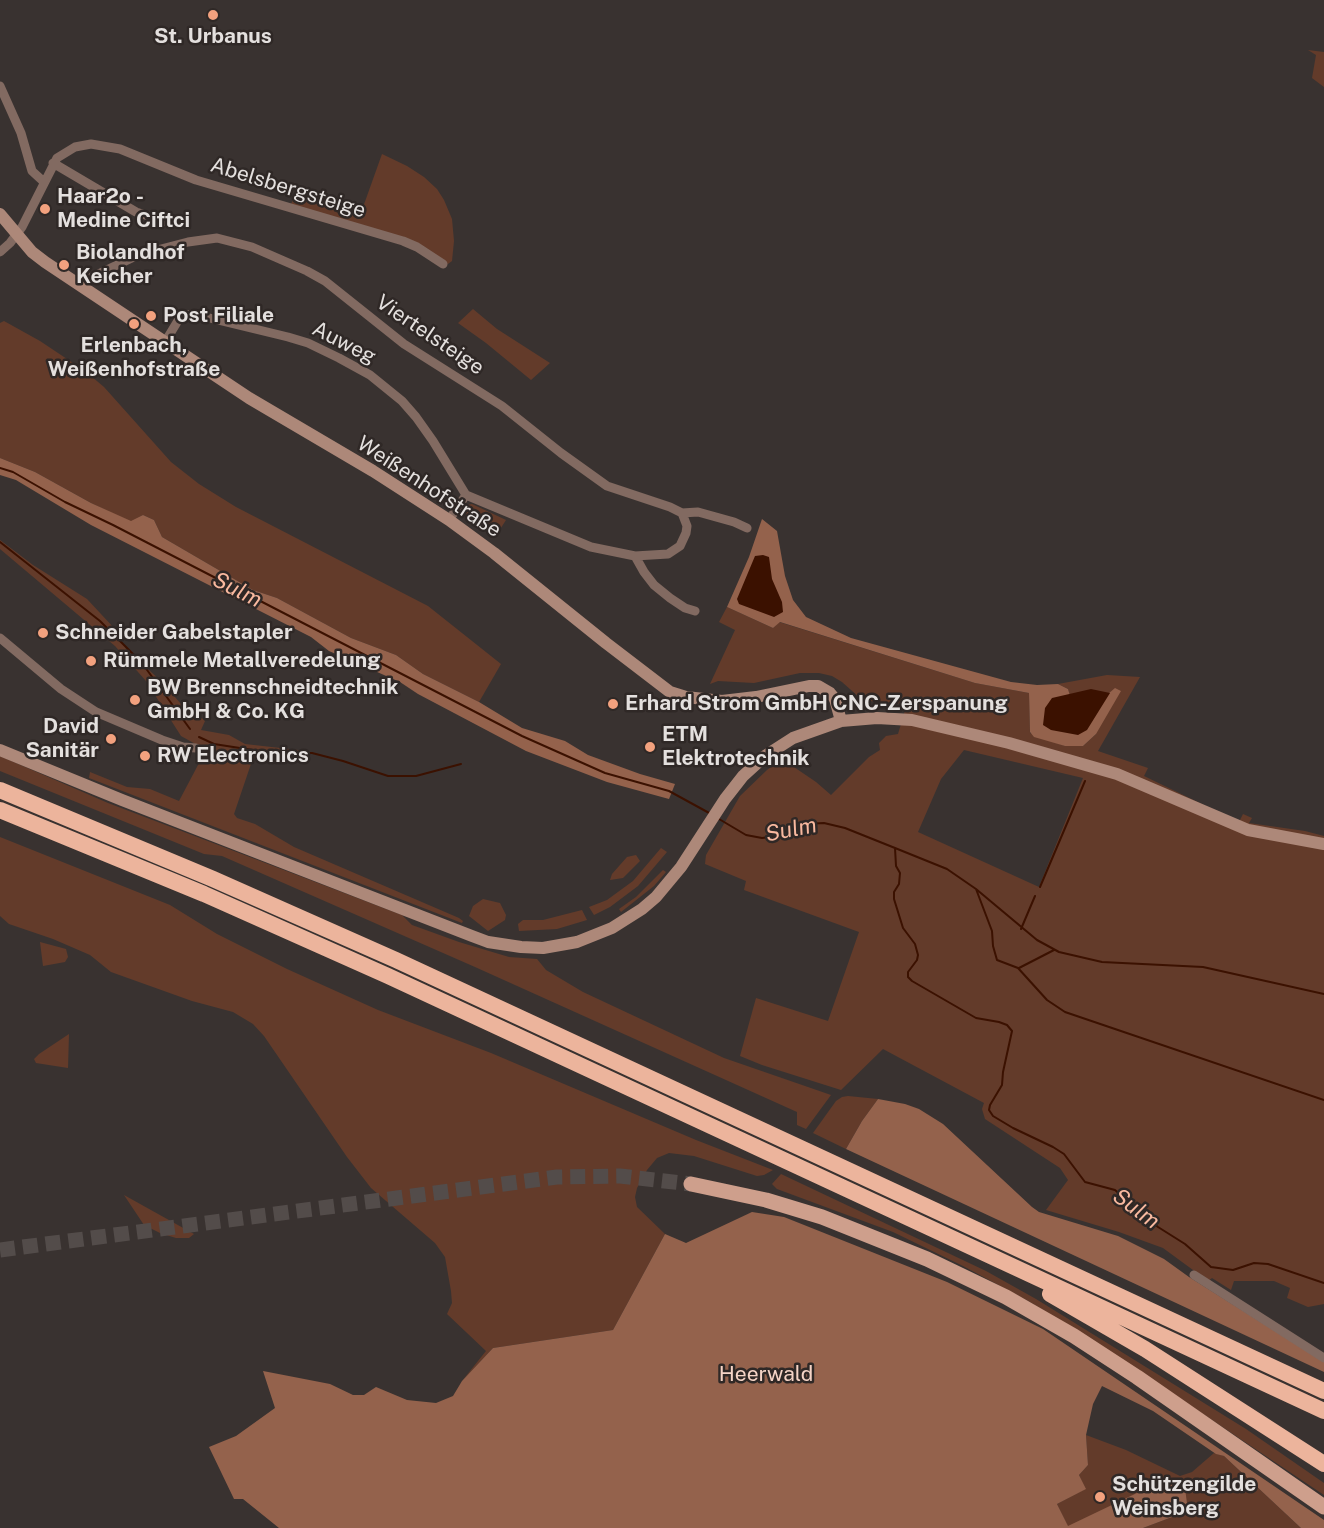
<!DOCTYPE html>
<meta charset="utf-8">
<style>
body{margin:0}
canvas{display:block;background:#393230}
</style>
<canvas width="1324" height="1528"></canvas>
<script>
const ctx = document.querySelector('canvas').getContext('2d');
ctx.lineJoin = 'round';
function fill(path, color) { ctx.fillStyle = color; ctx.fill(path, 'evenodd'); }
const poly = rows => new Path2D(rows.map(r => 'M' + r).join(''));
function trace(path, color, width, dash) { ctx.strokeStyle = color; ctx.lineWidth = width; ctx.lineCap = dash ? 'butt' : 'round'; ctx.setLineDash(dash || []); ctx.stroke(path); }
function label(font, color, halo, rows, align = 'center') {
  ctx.font = font + ' "Public Sans",sans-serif'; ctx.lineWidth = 5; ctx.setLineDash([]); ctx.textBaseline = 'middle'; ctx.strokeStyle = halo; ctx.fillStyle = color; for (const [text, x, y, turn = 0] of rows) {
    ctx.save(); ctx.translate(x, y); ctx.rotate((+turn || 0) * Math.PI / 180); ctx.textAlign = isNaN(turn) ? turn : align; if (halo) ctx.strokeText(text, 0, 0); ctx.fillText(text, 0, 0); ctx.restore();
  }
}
fill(poly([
 [1308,50,1324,52,1324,87,1312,78,1316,55],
 [382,154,407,166,424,177,437,189,444,200,452,219,454,241,452,261,448,264,426,248,291,204,300,185,359,214,362,210],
 [473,309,497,329,550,363,531,380,486,343,458,323],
 [4,321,40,341,85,371,104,387,171,462,199,484,236,507,428,606,501,664,479,702,423,674,396,655,351,638,277,598,253,590,162,537,154,520,143,515,131,522,91,503,35,472,0,458,0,323],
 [472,504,506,520,497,534,462,512,467,505],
 [0,540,33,565,87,599,114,628,126,649,161,681,181,704,191,708,205,721,201,730,229,735,245,744,307,751,307,761,253,758,234,814,237,818,255,824,294,847,459,918,463,921,462,923,89,778,90,772,127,787,150,789,179,801,207,748,199,746,181,736,146,681,115,646,0,549],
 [727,607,773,628,779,622,975,683,1029,693,1030,733,1065,746,1083,746,1096,734,1079,727,1068,689,1058,684,1107,675,1140,677,1098,751,1148,768,1144,776,1239,822,1243,814,1252,818,1249,823,1305,831,1324,836,1324,1304,1308,1307,1287,1298,1290,1288,1274,1281,1234,1281,1231,1290,1212,1278,1208,1281,1163,1248,1119,1232,1046,1210,1068,1180,1060,1168,985,1119,982,1109,984,1103,883,1049,841,1090,762,1065,740,1056,756,998,828,1021,859,932,744,890,746,881,705,864,706,855,740,796,767,770,778,762,788,763,816,782,831,795,869,757,880,750,879,743,886,736,898,734,907,704,869,701,860,698,842,682,832,676,819,673,800,673,754,683,718,681,710,684,735,630,719,622],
 [964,750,1083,778,1039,887,918,832,941,779],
 [0,756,108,803,402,915,412,925,459,942,509,957,537,959,546,970,583,992,724,1058,831,1095,806,1129,797,1125,797,1112,475,967,222,856,204,854,0,771],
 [0,837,170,905,217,934,287,969,378,1010,491,1053,696,1140,773,1170,764,1175,757,1176,694,1156,669,1153,657,1158,647,1170,637,1188,635,1197,637,1207,665,1234,613,1330,493,1348,462,1381,486,1351,447,1314,452,1303,451,1291,445,1257,435,1243,371,1188,347,1157,264,1036,253,1024,233,1012,192,1001,111,972,90,955,53,939,9,924,0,916],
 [661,848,667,852,638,886,610,907,594,915,589,907,607,900,633,881],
 [636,855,640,861,623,878,610,880,612,874,627,857],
 [663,870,666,872,654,886,621,912,619,909,636,897],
 [483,899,500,903,506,915,505,920,488,931,469,916,473,906],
 [582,910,587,920,557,929,519,931,518,924,523,920,543,920],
 [40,942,66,949,68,957,65,962,43,966],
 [69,1034,68,1068,36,1063,34,1059,39,1054],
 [848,1096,878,1099,862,1121,846,1149,813,1133,836,1101,842,1097],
 [781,1174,986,1271,1036,1299,1246,1429,1324,1483,1324,1495,1115,1355,1030,1302,963,1266,893,1232,777,1189,772,1184],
 [124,1195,185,1229,194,1234,189,1238,176,1238,160,1233,144,1225],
 [1086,1435,1126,1450,1180,1476,1192,1472,1214,1453,1224,1456,1301,1528,1143,1528,1188,1511,1164,1480,1068,1527,1057,1504,1085,1489,1079,1475,1088,1465]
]), '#633b2a');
fill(poly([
 [0,458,35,472,91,503,131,521,143,515,154,520,162,537,253,590,277,598,351,638,396,655,423,674,479,702,522,728,565,741,588,755,640,774,675,784,669,799,607,782,526,751,418,694,400,682,329,651,311,637,91,525,16,480,0,475],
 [762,519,777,531,785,576,793,600,806,617,851,638,1011,682,1037,685,1058,684,1068,689,1072,702,1108,694,1115,688,1121,691,1096,734,1083,746,1065,746,1034,737,1030,732,1029,693,975,683,780,622,773,628,727,607,749,557],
 [878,1099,905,1104,919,1109,943,1124,1032,1207,1039,1212,1118,1236,1164,1259,1189,1277,1324,1362,1324,1372,846,1149,862,1121],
 [752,1212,784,1217,947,1282,1043,1329,1324,1520,1324,1528,1301,1528,1224,1456,1216,1454,1153,1411,1102,1386,1093,1404,1086,1435,1088,1465,1079,1475,1086,1489,1057,1504,1068,1526,1164,1480,1185,1488,1188,1511,1143,1528,279,1528,243,1499,234,1499,209,1447,236,1436,275,1408,263,1371,330,1384,353,1395,364,1395,376,1387,407,1400,436,1403,453,1396,462,1381,493,1348,613,1330,665,1234,686,1243]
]), '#94624c');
fill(poly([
 [763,555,769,557,772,579,782,602,783,612,774,617,739,604,737,599,755,556],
 [1091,689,1110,693,1087,730,1078,735,1051,730,1043,725,1045,708,1052,698]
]), '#3b1100');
trace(poly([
 [0,468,13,472,65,502,113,525,522,736,605,773,669,791,711,814],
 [0,542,100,621,142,663,190,729],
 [199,737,214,744,272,753,312,753,343,761,388,776,416,776,461,764],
 [719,819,746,835,762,838,778,836,793,827,805,824,824,823,845,828,895,848,896,866,900,873,899,884,894,892,894,899,903,928,915,944,918,955,917,960,908,972,908,977,912,981,976,1018,999,1022,1007,1025,1012,1031,1003,1072,1002,1085,990,1105,989,1110,993,1116,1013,1128,1053,1147,1064,1154,1085,1182,1115,1190,1158,1227,1185,1244,1211,1267,1233,1270,1254,1263,1268,1264,1324,1283],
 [895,848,947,869,976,889,1037,940,1059,952,1102,962,1203,967,1324,994],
 [1040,887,1085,781],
 [976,889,992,931,993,946,997,960,1018,968,1047,1000,1065,1012,1324,1100],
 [1021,929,1035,896],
 [1019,968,1054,950]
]), '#3b1100', 2);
trace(poly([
 [0,1250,557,1177,620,1176,691,1184]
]), '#534c4a', 15, [15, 8]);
trace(poly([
 [0,86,21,133,32,171,44,182],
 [53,163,136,212,170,223],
 [0,252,10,243,22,227,57,158,75,147,91,144,120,149,196,180,403,241,417,247,443,264],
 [82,286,92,277,138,255,188,242,217,238,252,247,307,271,325,281,404,344,502,406,561,453,607,486,670,507,682,513,698,512,734,522,747,528],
 [165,342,179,319,182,316,193,314,288,337,308,343,339,358,370,375,402,401,416,417,433,441,466,495,591,547,635,556,668,554,680,546,686,533,687,526,682,513],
 [449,520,466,495],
 [635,556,644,572,654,585,670,598,685,608,695,611],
 [0,638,61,689,96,712,162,740,183,747,196,748],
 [1194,1275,1324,1358]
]), '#826a61', 9);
trace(poly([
 [0,214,32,252,45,262,249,398,373,471,449,520,494,553,606,643,670,692,686,697,722,701,756,697,809,686,818,686,830,693,835,699,841,721],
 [0,750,122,800,472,936,488,942,521,947,543,948,577,942,612,928,642,909,656,897,681,867,725,799,743,776,765,756,793,738,841,721,877,718,912,720,1009,743,1117,774,1248,830,1324,844]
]), '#ad8879', 12);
trace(poly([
 [691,1184,766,1200,822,1217,927,1259,1006,1297,1074,1336,1137,1377,1324,1507]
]), '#ce9f8c', 15);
trace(poly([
 [0,790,213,879,396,960,1324,1391],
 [0,810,204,894,388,976,1324,1411],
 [1050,1294,1145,1349,1324,1464]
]), '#ecb49c', 16);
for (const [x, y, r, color] of [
 [213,15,6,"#f2a17e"],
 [45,209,6,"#f2a17e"],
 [64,265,6,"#f2a17e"],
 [151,316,6,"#f2a17e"],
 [134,324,6,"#f2a17e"],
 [43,633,6,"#f2a17e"],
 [91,661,6,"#f2a17e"],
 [135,700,6,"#f2a17e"],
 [613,704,6,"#f2a17e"],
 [111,739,6,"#f2a17e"],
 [650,747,6,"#f2a17e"],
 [145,756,6,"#f2a17e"],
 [1100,1497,6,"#f2a17e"]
]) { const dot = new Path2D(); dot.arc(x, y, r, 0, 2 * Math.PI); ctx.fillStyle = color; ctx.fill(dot); trace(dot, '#2f2826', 2); }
label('bold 21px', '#e4e0de', '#2f2826', [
 ["St. Urbanus",213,37,"center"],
 ["Haar2o -",57,197],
 ["Medine Ciftci",57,221],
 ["Biolandhof",76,253],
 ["Keicher",76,277],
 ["Post Filiale",163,316],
 ["Erlenbach,",134,346,"center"],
 ["Weißenhofstraße",134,370,"center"],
 ["Schneider Gabelstapler",55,633],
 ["Rümmele Metallveredelung",103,661],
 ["BW Brennschneidtechnik",147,688],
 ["GmbH & Co. KG",147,712],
 ["Erhard Strom GmbH CNC-Zerspanung",625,704],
 ["David",99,727,"right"],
 ["Sanitär",99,751,"right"],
 ["ETM",662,735],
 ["Elektrotechnik",662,759],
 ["RW Electronics",157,756],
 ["Schützengilde",1112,1485],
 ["Weinsberg",1112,1509]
], 'left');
label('21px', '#e4e0de', '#2f2826', [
 ["Abelsbergsteige",288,188,17],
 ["Viertelsteige",430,335,34],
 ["Auweg",344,343,27],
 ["Weißenhofstraße",429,487,33]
]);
label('21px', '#f5d4c6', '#2f2826', [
 ["Heerwald",766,1375]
]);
label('italic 22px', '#f9b99f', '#2f2826', [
 ["Sulm",237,590,27],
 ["Sulm",791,830,-11],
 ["Sulm",1136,1209,36]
]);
</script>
